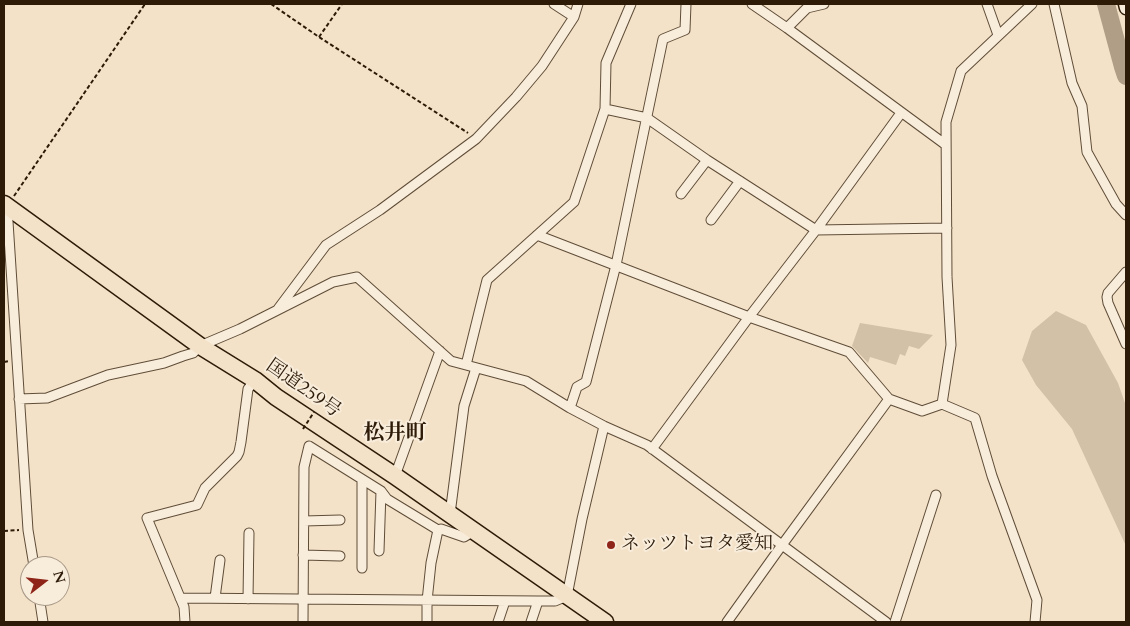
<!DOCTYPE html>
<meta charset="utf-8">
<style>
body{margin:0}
#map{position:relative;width:1130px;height:626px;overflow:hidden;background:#f4e2c8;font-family:Cardo,serif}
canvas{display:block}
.frame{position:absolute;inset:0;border:5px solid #2d1b08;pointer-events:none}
.north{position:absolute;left:20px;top:556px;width:50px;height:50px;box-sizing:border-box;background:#f8ecdb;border:1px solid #a79887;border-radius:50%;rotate:74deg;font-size:14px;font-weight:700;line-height:20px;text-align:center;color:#2d1b08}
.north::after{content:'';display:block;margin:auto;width:18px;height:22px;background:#8f2418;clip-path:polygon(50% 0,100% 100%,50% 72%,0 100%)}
</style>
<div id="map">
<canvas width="1130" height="626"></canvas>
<div class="frame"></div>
<div class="north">N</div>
</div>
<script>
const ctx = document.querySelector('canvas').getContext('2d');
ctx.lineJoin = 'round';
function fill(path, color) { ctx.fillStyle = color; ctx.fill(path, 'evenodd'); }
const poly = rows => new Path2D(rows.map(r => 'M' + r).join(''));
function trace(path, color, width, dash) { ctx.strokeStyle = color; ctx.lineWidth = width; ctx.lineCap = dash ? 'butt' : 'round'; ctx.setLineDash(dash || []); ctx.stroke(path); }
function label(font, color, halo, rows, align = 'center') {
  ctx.font = font + ' Cardo,"Noto Serif JP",serif'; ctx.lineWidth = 4; ctx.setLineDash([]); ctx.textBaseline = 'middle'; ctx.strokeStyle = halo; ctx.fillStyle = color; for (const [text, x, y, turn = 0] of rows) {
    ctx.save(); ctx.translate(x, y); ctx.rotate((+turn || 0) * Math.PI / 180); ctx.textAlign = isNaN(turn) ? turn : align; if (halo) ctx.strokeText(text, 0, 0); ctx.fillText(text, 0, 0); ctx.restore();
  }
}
fill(poly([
 [1056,311,1086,325,1118,383,1126,406,1126,546,1072,429,1036,385,1022,360,1032,331],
 [860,323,933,335,919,349,909,346,905,356,900,354,896,365,870,357,868,363,852,346]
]), '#d2c0a7');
trace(poly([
 [1106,4,1123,67,1126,76]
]), '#b09e87', 18);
const street = poly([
 [554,4,574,17],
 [752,4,787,28,946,145],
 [987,4,998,35],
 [1032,4,961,71,946,122,947,277,951,345,942,404,975,418,992,476,1037,600,1035,622],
 [1054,4,1072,83,1082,106,1087,152,1116,204,1126,215],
 [787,28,807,8,824,4],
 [605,109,647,118,707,160,816,230,947,228],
 [681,194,707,160],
 [7,206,28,530,34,566],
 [711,220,740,181],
 [537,235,749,317,849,352,889,399,922,411,942,404],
 [1126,272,1108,293,1107,297,1108,303,1126,344],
 [278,309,326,245,380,210,476,139,516,97,542,66,574,17,578,4],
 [466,365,487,280,574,202,605,109,606,63,631,4],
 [19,399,47,398,108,375,164,363,183,356,193,353,200,346,240,329,333,282,357,277,451,361,526,381,570,408,604,426,647,445,886,622],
 [570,408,577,387,586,382,616,265,663,39,685,30,686,4],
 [652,449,749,317,816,230,901,113],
 [395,476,440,351],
 [450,514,464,406,476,368],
 [304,521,340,520],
 [379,551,381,491],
 [303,555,340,556],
 [362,568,362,480],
 [39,596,43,622],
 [180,598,538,601,555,601,567,596,582,519,604,426],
 [215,598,220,560],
 [248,599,249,533],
 [185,622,184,607,147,518,197,505,205,488,237,456,239,452,241,442,248,389,255,380],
 [303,622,304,467,309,446,381,491,387,499,438,530],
 [427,622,427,601,431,563,438,530,441,529,464,537,474,531],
 [498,622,505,601],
 [531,622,538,601],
 [727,622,782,545,889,399],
 [895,622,936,495]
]);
const secondary = poly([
 [1125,4,1126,8]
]);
const highway = poly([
 [4,204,200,346,255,380,276,397,395,476,605,622]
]);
trace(street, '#5f4d38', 11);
trace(secondary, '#2d1b08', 15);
trace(highway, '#2d1b08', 19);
trace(poly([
 [271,4,319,37,468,133],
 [319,37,342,4],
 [14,196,145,4],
 [4,362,9,361],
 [4,531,19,530]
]), '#2d1b08', 2, [4, 2.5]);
trace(street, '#f8ecdb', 9);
trace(secondary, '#f8ecdb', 12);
trace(highway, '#f4e2c8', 16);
trace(poly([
 [303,429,314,412]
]), '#2d1b08', 2, [4, 2.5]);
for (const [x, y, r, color] of [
 [611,545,5,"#8f2418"]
]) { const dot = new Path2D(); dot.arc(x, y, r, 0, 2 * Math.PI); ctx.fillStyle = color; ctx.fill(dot); trace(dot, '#f8ecdb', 2); }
label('19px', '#2d1b08', '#f8ecdb', [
 ["国道259号",303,389,35]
]);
label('19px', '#2d1b08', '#f8ecdb', [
 ["ネッツトヨタ愛知",621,545]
], 'left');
label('bold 21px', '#2d1b08', '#f8ecdb', [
 ["松井町",395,434]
]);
</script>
